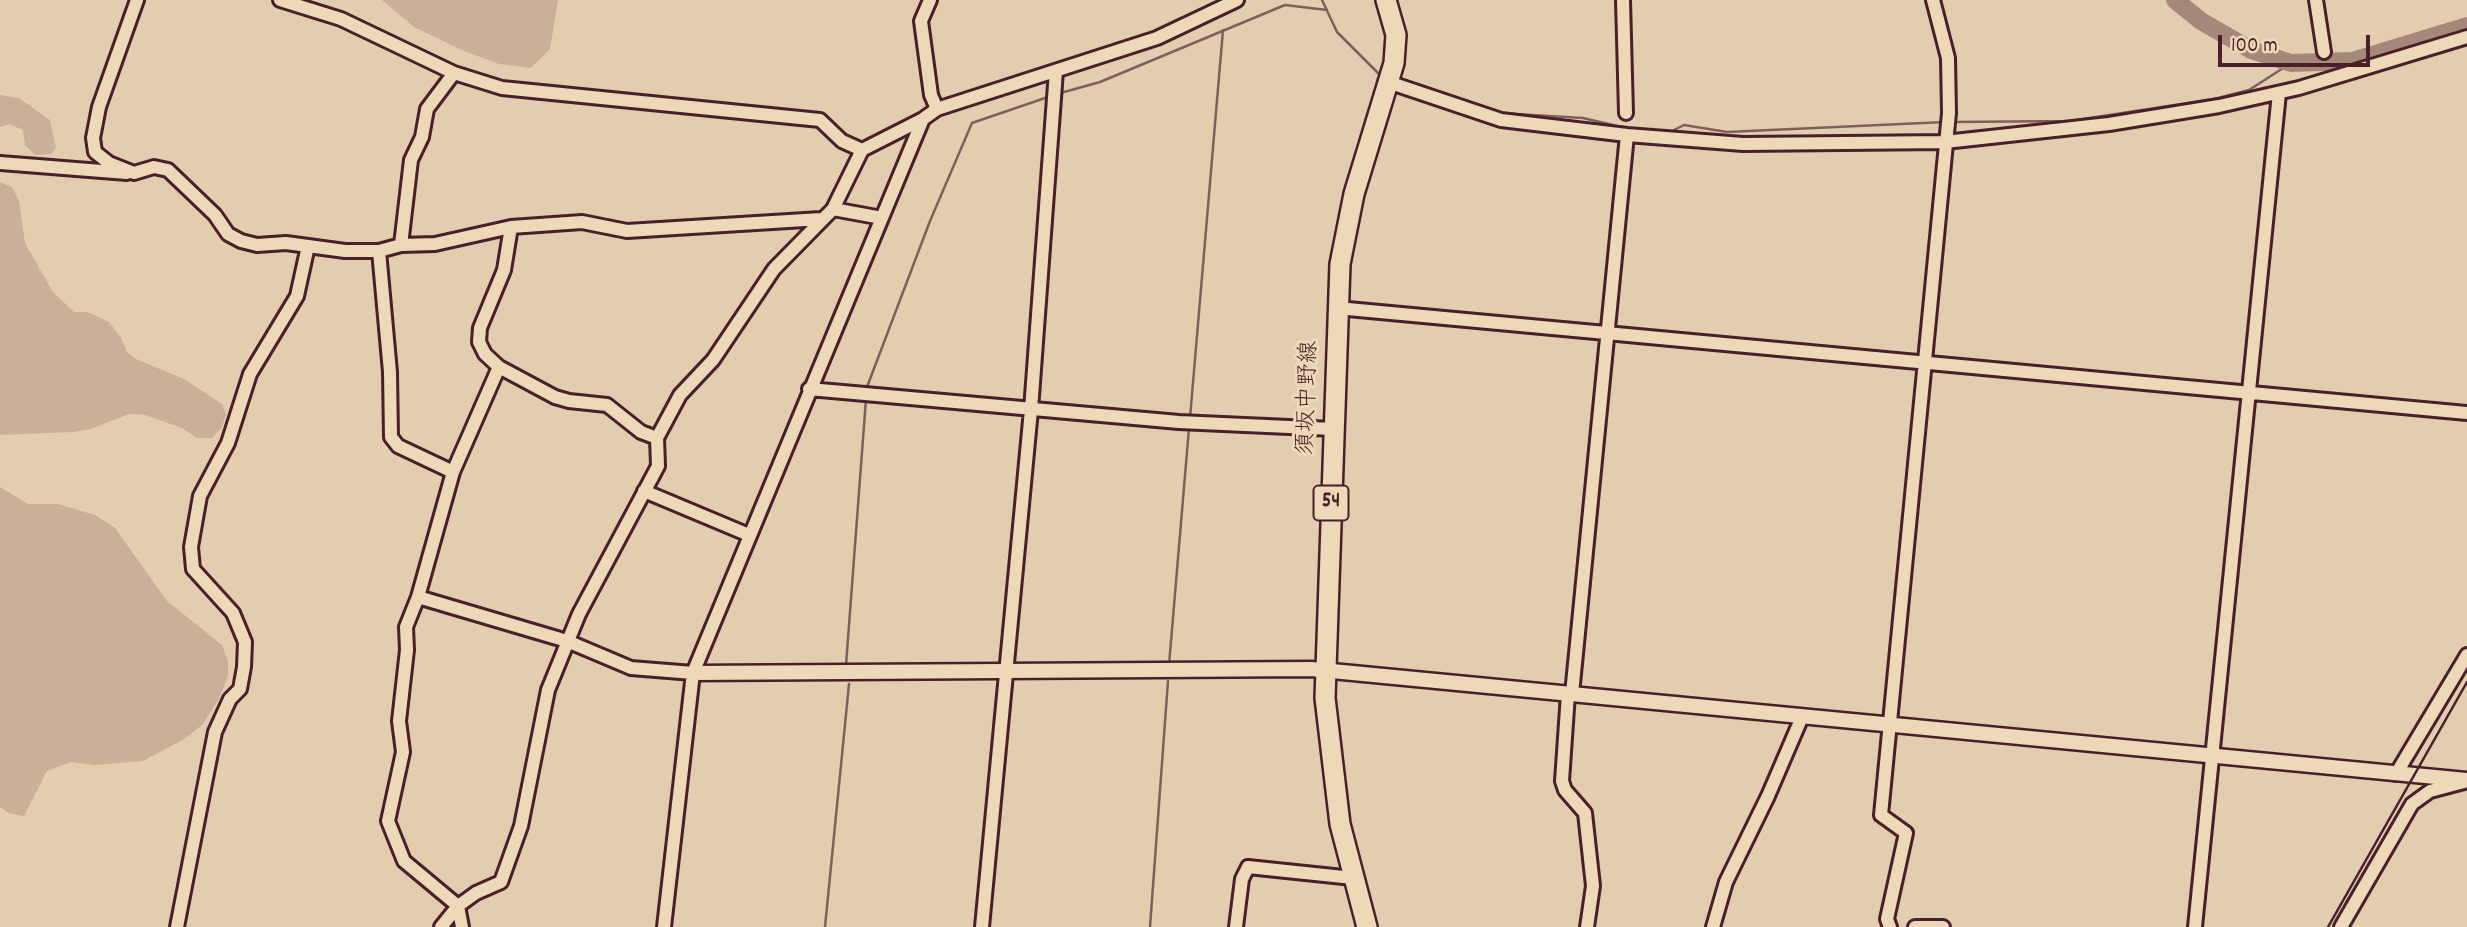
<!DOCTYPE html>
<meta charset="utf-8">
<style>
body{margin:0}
#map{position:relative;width:2467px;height:927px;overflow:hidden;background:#e3cdaf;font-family:Dekko,sans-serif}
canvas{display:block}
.scale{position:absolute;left:2218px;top:35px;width:152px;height:32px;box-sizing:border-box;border:4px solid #4a1f2b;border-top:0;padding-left:9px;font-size:21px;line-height:24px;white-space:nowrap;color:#4a1f2b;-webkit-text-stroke:5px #edd8b7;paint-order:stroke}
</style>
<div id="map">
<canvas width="2467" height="927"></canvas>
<div class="scale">100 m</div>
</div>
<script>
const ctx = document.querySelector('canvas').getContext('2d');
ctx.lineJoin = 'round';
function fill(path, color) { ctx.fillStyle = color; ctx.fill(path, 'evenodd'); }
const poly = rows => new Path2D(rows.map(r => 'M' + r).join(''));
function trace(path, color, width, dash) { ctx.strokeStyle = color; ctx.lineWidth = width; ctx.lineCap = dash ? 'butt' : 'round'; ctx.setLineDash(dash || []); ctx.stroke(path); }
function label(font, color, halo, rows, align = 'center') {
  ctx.font = font + ' Dekko,"Klee One",sans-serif'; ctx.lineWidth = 6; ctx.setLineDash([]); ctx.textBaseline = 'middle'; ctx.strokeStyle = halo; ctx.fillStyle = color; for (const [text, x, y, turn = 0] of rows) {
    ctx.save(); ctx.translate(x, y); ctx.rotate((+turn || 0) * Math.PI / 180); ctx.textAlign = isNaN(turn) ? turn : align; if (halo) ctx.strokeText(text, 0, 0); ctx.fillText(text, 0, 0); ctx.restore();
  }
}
fill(poly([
 [382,0,558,0,550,49,531,68,499,64,464,51,414,27],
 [0,95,19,98,50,120,56,148,51,154,35,155,25,145,23,130,9,124,0,127],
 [0,182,12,187,19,201,25,243,53,292,74,312,88,312,109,322,121,338,127,352,136,359,184,379,222,404,226,414,222,427,212,438,197,438,182,428,145,415,129,414,91,429,74,432,0,435],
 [0,487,28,504,58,504,95,515,115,528,167,601,222,645,228,661,228,676,219,699,202,725,186,738,143,761,94,765,71,762,47,771,24,816,9,813,0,807]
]), '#cab099');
trace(poly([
 [1322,0,1337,32,1382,77],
 [1057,94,1100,82,1285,5,1327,10],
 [1499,113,1583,118,1630,129],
 [1952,122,2070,121,2214,99,2249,90,2291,63],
 [1668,133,1684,125,1727,132,1945,122],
 [867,387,930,221,972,123,1051,96],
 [1190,418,1223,30],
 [846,665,866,399],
 [1169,665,1189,428],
 [825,927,849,684],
 [1150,927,1168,681]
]), '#815e5a', 2.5);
trace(poly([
 [2175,0,2201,21,2251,50,2291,63,2352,61,2467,26]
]), '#a6887a', 18);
const minor = poly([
 [137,0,99,107,93,138,95,152,109,163,134,173,154,167,168,170,215,215,228,234,241,241,257,245,286,243,345,251,379,251,401,245,435,244,511,227,582,222,627,231,821,219],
 [280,0,341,19,454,73,502,88,820,120,842,141,862,150],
 [930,0,921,21,931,95,937,109],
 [1623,0,1626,113],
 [2316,0,2324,52],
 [1388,82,1501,120,1627,135,1743,144,1945,142,2109,124,2219,106,2299,88,2467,37],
 [0,163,127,173],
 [833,209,882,218],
 [511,227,504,270,480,328,479,342,485,354,499,367,555,397,569,401,607,405,641,432,657,438],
 [401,245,411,160,422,137,427,109,454,73],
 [379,251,390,372,391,437,398,446,453,472],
 [1337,308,2467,413],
 [809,389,1179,422,1333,429],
 [644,491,749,535],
 [418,597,567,641,631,668,693,673],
 [1568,694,1562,781,1565,790,1585,813,1593,886,1587,927],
 [1572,694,1627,135],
 [2396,774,2467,655],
 [177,927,215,732,230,699,240,689,244,667,245,642,233,613,193,569,191,547,200,496,228,443,250,374,297,296,308,246],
 [441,927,458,906,476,893,501,882,521,826,548,690,579,614,658,466,657,438,680,395,713,360,774,269,833,209,862,150,923,119],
 [462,927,458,906,404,861,388,821,403,752,399,721,407,650,406,627,418,597,453,472,499,367],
 [664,927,693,673,923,119,937,109,1157,38,1237,0],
 [982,927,1031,410,1056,71],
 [1236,927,1242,879,1248,867,1353,878],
 [1713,927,1726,882,1768,796,1802,717],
 [1890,927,1887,919,1906,833,1881,815,1949,113,1948,58,1933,0],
 [1915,927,1943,927],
 [2195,927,2279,93],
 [2341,927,2412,804,2430,791,2464,782]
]);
const tertiary = poly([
 [693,673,1311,669,2467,780]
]);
const primary = poly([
 [1367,927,1340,824,1325,698,1340,264,1354,194,1394,63,1396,35,1386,0]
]);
trace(minor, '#4a1f2b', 18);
trace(tertiary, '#4a1f2b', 19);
trace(primary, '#4a1f2b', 24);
trace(minor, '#edd8b7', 12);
trace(tertiary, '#edd8b7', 14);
trace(primary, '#edd8b7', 19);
trace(poly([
 [2328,927,2467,682]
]), '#4a1f2b', 2.5);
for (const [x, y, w] of [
 [1331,503,35]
]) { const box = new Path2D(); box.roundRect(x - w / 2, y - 17.5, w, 35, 5); ctx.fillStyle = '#edd8b7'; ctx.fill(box); trace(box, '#4a1f2b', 2); }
label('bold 21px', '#4a1f2b', null, [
 ["54",1331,503]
]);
label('23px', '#4a1f2b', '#edd8b7', [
 ["須坂中野線",1310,398,-88]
]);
</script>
